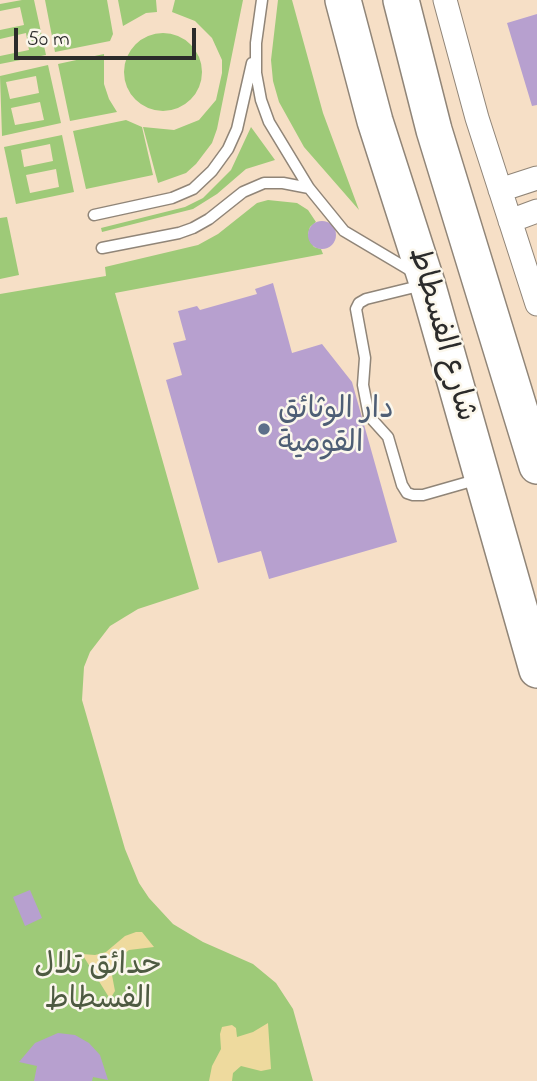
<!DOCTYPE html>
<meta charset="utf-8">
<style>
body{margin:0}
#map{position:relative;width:537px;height:1081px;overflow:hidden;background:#f6dfc6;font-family:"Indie Flower",sans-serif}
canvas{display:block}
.scale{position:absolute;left:14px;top:28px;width:182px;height:32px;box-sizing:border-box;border:4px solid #2b2b2b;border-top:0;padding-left:9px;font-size:21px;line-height:24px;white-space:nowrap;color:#2b2b2b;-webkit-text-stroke:5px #fbf7ec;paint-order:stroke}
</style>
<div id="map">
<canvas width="537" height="1081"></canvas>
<div class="scale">50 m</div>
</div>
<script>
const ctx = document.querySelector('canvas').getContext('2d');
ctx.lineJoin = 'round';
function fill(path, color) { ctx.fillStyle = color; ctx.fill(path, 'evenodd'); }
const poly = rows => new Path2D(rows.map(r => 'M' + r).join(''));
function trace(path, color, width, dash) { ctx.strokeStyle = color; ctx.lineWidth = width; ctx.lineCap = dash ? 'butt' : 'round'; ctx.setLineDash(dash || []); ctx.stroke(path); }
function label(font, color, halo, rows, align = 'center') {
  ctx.font = font + ' "Indie Flower","Playpen Sans Arabic",sans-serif'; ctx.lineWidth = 5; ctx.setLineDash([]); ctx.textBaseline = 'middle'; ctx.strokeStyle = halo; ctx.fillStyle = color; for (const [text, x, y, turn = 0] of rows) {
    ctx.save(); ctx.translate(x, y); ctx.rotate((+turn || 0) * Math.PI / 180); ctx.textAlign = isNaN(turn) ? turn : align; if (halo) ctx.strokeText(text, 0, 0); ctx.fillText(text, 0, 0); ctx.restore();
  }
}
fill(poly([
 [22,0,34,0,46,55,0,64,0,56,29,50,26,33,0,39,0,30,24,25,20,7,0,11,0,4],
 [45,0,107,0,113,34,110,41,55,52],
 [118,0,156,0,157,12,146,13,123,26],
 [175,0,243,0,217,129,212,143,196,164,186,173,158,183,143,127,174,130,199,120,216,100,222,73,222,60,212,38,195,21,172,12],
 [278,0,292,0,323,113,359,210,304,147,279,102,273,81,271,60],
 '124 72a39 39 0 1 1 78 0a39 39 0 1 1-78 0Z',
 [104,54,104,84,109,99,117,112,70,121,58,64],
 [48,65,61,123,2,136,0,76],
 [36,76,39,93,10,99,6,82],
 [40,102,44,120,15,125,11,108],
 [126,120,142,127,153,175,86,189,73,131],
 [251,127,275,160,246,169,217,194,193,209,102,232,101,228,185,207,203,198,231,170],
 [62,135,74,192,16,204,4,147],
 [50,144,53,161,24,167,21,150],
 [56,169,59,187,30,193,26,175],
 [268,200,297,203,308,210,316,222,310,227,308,234,310,241,314,247,321,249,323,254,115,293,199,589,138,609,110,626,90,652,84,667,82,700,125,849,139,883,149,898,173,924,203,942,253,964,276,983,293,1009,313,1081,0,1081,0,294,106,276,105,267,198,245,218,234,257,203],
 [7,217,19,275,0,279,0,218]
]), '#9eca78');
fill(poly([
 [136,932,142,932,154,947,129,950,115,961,111,970,115,991,110,999,82,954,95,955,106,952,125,936],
 [268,1023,271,1069,261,1071,241,1066,233,1073,232,1081,209,1081,212,1066,221,1049,220,1034,222,1027,232,1025,236,1028,237,1037,253,1032]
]), '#eeda9e');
fill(poly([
 [537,14,537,105,532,106,507,23],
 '308 235a14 14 0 1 1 28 0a14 14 0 1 1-28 0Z',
 [273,283,292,353,322,344,352,382,397,542,269,579,261,551,218,563,166,380,182,375,173,343,186,340,178,311,197,306,200,310,257,294,255,289],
 [30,890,42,918,25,926,13,897],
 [58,1033,75,1035,89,1043,100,1055,108,1080,93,1077,92,1081,34,1081,37,1066,19,1062,35,1043]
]), '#b7a0cf');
const service = poly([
 [262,0,256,43,256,73,261,100,269,122,309,188,344,231,413,272],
 [94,215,172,198,193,189,212,171,228,149,237,129,252,63],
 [102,248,179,233,193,228,209,219,243,192,264,183,283,183,309,188],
 [423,285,366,299,359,303,356,309,365,358,363,385,369,416,388,437,402,485,407,493,413,495,423,495,479,479]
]);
const minor = poly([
 [445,0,477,118,537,304],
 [500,190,537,178],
 [510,221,537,211]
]);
const primary = poly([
 [343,0,375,121,427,283,537,670],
 [401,0,434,130,537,466]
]);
trace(service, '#908578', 13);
trace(minor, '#908578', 25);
trace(primary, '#908578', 38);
trace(service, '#fff', 10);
trace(minor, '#fff', 23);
trace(primary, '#fff', 35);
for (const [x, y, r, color] of [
 [264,429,7,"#5c6f8a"]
]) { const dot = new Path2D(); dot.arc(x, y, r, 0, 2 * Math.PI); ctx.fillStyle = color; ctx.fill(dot); trace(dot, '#fbf7ec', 2.5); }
label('30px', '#2b2b2b', '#fbf7ec', [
 ["شارع الفسطاط",440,335,74]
]);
label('30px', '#4e5e75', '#fbf7ec', [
 ["دار الوثائق",278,412],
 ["القومية",278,446]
], 'left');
label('30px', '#4e5b42', '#fbf7ec', [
 ["حدائق تلال",98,968],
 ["الفسطاط",98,1002]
]);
</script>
